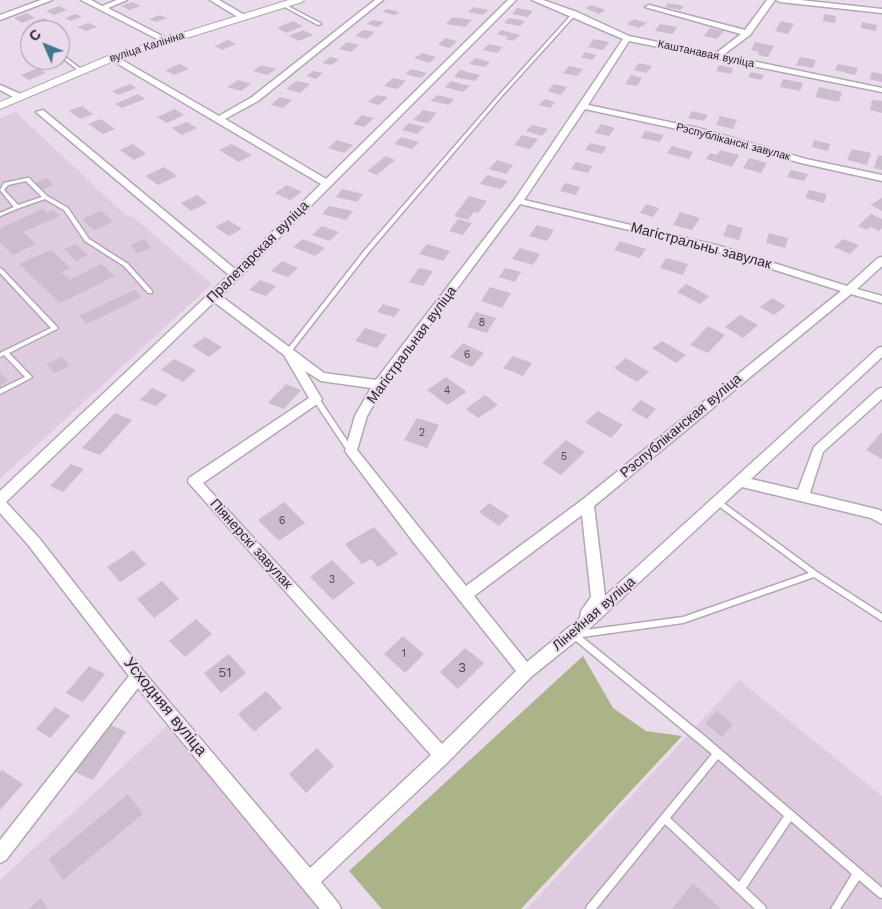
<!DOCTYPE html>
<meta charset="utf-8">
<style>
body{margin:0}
#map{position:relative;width:882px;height:909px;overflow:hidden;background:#e9dbeb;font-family:"Work Sans",sans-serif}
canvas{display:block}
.north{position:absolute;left:20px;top:20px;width:50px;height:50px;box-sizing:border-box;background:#e9dbeb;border:1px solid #9d939f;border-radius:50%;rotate:314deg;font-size:14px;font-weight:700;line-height:20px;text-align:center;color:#2b262c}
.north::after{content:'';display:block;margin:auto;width:18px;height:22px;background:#3e7790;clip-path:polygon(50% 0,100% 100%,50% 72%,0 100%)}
</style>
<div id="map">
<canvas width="882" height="909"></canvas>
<div class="north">С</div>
</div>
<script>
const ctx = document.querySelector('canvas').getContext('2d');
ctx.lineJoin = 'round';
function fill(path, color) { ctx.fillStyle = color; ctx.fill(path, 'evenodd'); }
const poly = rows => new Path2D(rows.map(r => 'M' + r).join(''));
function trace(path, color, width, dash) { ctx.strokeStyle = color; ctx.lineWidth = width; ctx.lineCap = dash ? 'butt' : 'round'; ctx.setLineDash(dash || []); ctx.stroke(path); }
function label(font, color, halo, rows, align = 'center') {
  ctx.font = font + ' "Work Sans",sans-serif'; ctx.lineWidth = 4.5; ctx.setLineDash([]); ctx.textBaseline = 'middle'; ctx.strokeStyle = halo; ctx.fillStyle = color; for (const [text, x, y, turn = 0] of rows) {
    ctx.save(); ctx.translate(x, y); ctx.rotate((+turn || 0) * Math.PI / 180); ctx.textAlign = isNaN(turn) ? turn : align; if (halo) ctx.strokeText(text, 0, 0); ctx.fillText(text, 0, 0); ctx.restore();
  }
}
fill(poly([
 [16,112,125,215,133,217,212,284,0,479,0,118],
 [739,680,882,796,882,909,527,909],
 [171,722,324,909,0,909,0,880]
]), '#decbe0');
fill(poly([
 [583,656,613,708,646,731,682,736,521,909,382,909,349,871]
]), '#abb487');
fill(poly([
 [132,2,140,6,130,10,121,6],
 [668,3,684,6,680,10,665,7],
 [591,5,606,10,599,14,585,8],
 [59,6,67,10,54,15,46,11],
 [474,7,489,10,483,15,468,12],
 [517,8,533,11,528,17,512,14],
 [387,9,400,12,395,15,382,12],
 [27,13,35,18,22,23,14,18],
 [76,14,82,17,70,21,65,18],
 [824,14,836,16,835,23,823,21],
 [160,15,167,18,156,22,149,19],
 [452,17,472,20,465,27,446,24],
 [44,18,49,21,36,26,31,23],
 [509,18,525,21,520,26,504,23],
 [634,19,647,23,639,28,627,24],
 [372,20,384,22,378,27,367,24],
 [293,21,303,26,286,33,277,28],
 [781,21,794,24,788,34,775,31],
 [862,22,877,25,876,31,861,28],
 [89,23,97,27,86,31,77,27],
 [660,24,677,27,673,34,655,31],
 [710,28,724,31,717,39,704,36],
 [303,30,313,35,299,41,289,36],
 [363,30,375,32,367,39,355,36],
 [501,30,520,35,513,41,505,39,508,37,497,34],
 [445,38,457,41,450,48,438,45],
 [594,39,609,42,603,50,588,47],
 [228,40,236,44,222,50,215,46],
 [347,42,359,45,351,52,339,49],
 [755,42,774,46,768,57,758,55,759,52,751,50],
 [489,44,503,47,497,53,483,50],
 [585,52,596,55,592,60,581,57],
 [422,53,436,57,429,63,414,58],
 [330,57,339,59,332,65,322,63],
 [800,57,816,60,813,68,796,65],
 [475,58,490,62,485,67,469,64],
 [639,63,652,66,647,73,634,70],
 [180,64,189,69,174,75,165,70],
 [838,64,858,68,855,75,835,70],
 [261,65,276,69,267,75,253,71],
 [719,65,733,68,731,74,716,71],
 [569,66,583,69,577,76,563,73],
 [38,68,46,73,29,80,21,75],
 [411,69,427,73,421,78,405,74],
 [460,70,480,75,475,81,454,77],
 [313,71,323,73,316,79,306,76],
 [751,72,764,75,761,80,748,77],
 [872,72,882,74,882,82,869,79],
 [631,75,642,78,637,86,625,84],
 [393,78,406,81,397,89,384,86],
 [783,79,803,83,800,91,780,87],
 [238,80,251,84,241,91,227,87],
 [297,81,310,84,300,93,286,89],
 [451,81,470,86,463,92,445,87],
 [130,84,136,88,118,95,112,91],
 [554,84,567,87,561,95,547,91],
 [819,87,842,92,839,102,815,97],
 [138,94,145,99,122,108,115,104],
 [377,95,388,97,379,105,368,102],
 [437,95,454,99,449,105,431,101],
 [280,97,292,100,283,108,271,105],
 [545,99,555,102,550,108,539,105],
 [872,100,882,101,882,113,870,110],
 [82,106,93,114,80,119,69,111],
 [175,109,184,115,167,123,157,117],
 [423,110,437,113,428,123,413,120],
 [692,111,708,115,704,121,688,118],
 [362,115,374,118,364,127,353,124],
 [720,116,737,120,733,129,716,125],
 [101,119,115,129,103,134,88,124],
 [187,122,197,128,182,135,172,128],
 [409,123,424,127,417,134,402,130],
 [601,124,615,128,609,136,595,133],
 [532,125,548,129,542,136,526,131],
 [645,131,664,135,660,142,641,138],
 [522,135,538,139,530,149,514,145],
 [401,137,419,142,412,149,394,144],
 [337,140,353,145,344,153,328,148],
 [814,140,830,144,828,151,812,147],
 [590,143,607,147,602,154,585,150],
 [133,144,146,154,134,160,120,150],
 [232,144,252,155,239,162,219,150],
 [672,146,693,152,689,159,667,153],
 [852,149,871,153,867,165,847,160],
 [720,150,739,155,732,167,706,159,710,153,717,155],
 [878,155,882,156,882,170,874,168],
 [386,156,395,160,377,175,367,171],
 [749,158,767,163,761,173,743,168],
 [497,160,513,165,506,174,489,169],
 [576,162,592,166,588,173,571,169],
 [164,167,177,176,158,185,145,176],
 [791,170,808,174,804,181,787,177],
 [487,175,508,181,501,189,480,184],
 [47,178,54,185,42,190,35,183],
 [565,183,580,187,576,195,560,191],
 [287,185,302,192,290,200,275,193],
 [342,189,363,194,357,202,336,197],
 [809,190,827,194,824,203,805,198],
 [197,195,207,203,191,211,181,203],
 [469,196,487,201,478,213,474,212,468,220,454,216],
 [881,198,882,198,882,211,871,205],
 [646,204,659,208,653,217,640,213],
 [329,206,353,211,346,220,322,214],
 [43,209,47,213,53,210,60,216,23,232,36,244,13,255,0,242,0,228],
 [101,211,113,222,94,230,82,219],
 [680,212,700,218,692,230,673,225],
 [871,214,882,219,882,228,879,231,870,227,867,230,858,226],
 [458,219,472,223,463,235,449,231],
 [228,220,242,229,229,236,215,227],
 [728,224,743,228,739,240,723,236],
 [537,225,554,230,547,241,529,236],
 [322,226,339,232,329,241,312,235],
 [769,233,788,238,785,248,766,243],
 [144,239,151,248,137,253,130,245],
 [303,239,325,248,315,256,293,247],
 [843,239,859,245,850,254,834,247],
 [620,241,646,249,640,258,614,250],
 [76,244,87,255,76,261,64,249],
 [427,244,450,251,443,261,419,254],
 [520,248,540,254,533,265,512,259],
 [51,250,71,268,61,272,70,280,101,264,115,276,60,303,19,264],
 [666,258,688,264,683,275,660,268],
 [282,261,298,268,288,277,271,271],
 [419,268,433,271,423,286,409,282],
 [505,268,521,272,515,282,499,277],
 [260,280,276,286,266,296,249,290],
 [686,284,709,296,700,304,677,292],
 [490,287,511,293,502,308,481,301],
 [134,290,142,297,87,324,79,316],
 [772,298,786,306,774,315,760,307],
 [383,304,400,309,394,317,377,312],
 [476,312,496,318,487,333,467,327],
 [740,315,758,325,743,338,725,327],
 [708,326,725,335,708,353,690,345],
 [365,328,387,335,377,348,355,341],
 [205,337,222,347,209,357,192,346],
 [662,341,686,355,676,363,652,348],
 [463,343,484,353,472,367,450,357],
 [513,356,532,363,523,376,503,368],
 [62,357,69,366,54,373,47,364],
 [626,358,649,372,637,382,614,368],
 [174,359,196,370,183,382,161,370],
 [0,372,8,381,0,386],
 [446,377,467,392,447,405,427,390],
 [286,384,301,390,284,409,268,403],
 [152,388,168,395,156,406,140,400],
 [485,395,498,405,478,418,466,409],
 [641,400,656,409,647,419,631,410],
 [598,411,623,425,611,438,585,422],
 [115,413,132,420,100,455,82,448],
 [417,418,439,425,427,448,404,440],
 [882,432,882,459,866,450],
 [566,440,585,452,561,475,542,463],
 [71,464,84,469,63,492,50,486],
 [284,502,305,523,279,541,258,520],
 [489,503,509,516,499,526,479,512],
 [374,527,398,554,378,567,371,559,362,564,345,544],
 [133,550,146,565,120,582,107,567],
 [332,560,355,583,333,600,310,577],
 [162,581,179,599,154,618,137,599],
 [196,619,212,634,185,657,169,641],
 [403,636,424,654,405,673,384,654],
 [465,648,484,663,458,689,440,672],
 [229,654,246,673,221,693,204,673],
 [89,666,105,674,83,702,66,693],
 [266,691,282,708,254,732,238,714],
 [55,707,70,716,50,738,36,729],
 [717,711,733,725,722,737,705,723],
 [109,724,126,732,93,780,75,772],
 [317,748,334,766,306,793,289,774],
 [2,770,23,784,0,810,0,772],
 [128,794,143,814,63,880,49,859],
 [693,883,721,909,672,909],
 [41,898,48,909,29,909]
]), '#cbbdcd');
const service = poly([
 [284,4,320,23,321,24,318,25,283,6,282,5,284,4],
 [573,13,576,14,501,97,368,253,290,353,286,353,285,352,286,351,364,251,499,95,573,13],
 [60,53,81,69,81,71,79,71,60,56,60,53],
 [27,178,29,178,47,196,68,208,89,239,128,264,152,291,152,293,148,293,124,266,85,241,64,210,45,199,19,208,0,216,0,213,14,207,0,190,4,183,27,178],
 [26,181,42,197,18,205,4,190,8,185,26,181],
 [0,268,2,269,58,328,57,329,9,353,32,377,31,378,0,394,0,389,25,377,4,355,0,357,0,353,51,328,0,273,0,268],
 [314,397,318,397,352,448,353,450,352,452,348,452,314,401,313,399,314,397],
 [718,499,817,572,882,614,882,621,814,577,683,623,582,637,701,733,861,870,882,888,882,898,879,897,859,880,840,909,831,909,852,874,791,821,746,888,765,906,766,909,755,909,665,824,596,909,586,909,587,906,712,754,570,636,569,634,570,632,683,617,809,573,716,504,715,502,716,500,718,499],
 [718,759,784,816,739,882,670,818,718,759]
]);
const minor = poly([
 [41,0,52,0,0,20,0,15,41,0],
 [81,0,91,0,102,6,117,0,127,0,108,8,170,40,163,42,81,0],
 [210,0,219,0,248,17,241,19,210,0],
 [375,0,383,0,258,101,225,119,326,179,508,0,516,0,221,296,324,373,376,380,515,199,623,39,532,0,543,0,577,12,629,36,715,54,741,34,645,7,649,5,745,30,767,0,775,0,750,35,723,55,882,88,882,92,629,41,588,105,698,128,806,159,882,175,882,181,801,163,696,133,585,109,524,200,716,245,847,286,878,258,882,257,882,266,857,289,882,296,882,303,851,294,594,506,605,596,878,348,882,347,882,357,751,479,798,490,814,447,878,389,882,388,882,399,823,452,810,493,880,510,882,512,882,524,871,518,742,487,578,639,531,677,448,762,321,882,338,903,341,909,320,909,138,688,6,860,0,863,0,840,129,676,29,546,0,513,0,491,229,275,36,112,43,110,235,269,321,184,108,58,115,56,219,116,252,97,375,0],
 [520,204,709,249,841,291,582,500,466,586,357,450,367,416,383,388,520,204],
 [214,302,284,355,309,398,189,478,188,482,431,755,310,868,143,671,39,538,6,502,214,302],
 [305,371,321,381,371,388,355,416,345,451,414,543,516,671,442,744,203,483,320,402,322,399,305,371],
 [582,515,591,597,581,611,580,618,527,662,474,596,582,515],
 [776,0,800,0,882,9,882,13,780,2,776,0],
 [0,85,23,95,24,97,17,99,0,90,0,85]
]);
const secondary = poly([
 [289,0,304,0,302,2,116,60,0,109,0,102,108,56,289,0]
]);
trace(service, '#b3a6b5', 3);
trace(minor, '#b3a6b5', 3);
trace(secondary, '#b3a6b5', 2);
fill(service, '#fff');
fill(minor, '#fff');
fill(secondary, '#fff');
label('11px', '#2b262c', '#e9dbeb', [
 ["вуліца Калініна",147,47,-18],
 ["Каштанавая вуліца",706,54,12],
 ["Рэспубліканскі завулак",733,142,15]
]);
label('11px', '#534c54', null, [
 ["8",482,323],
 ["6",467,355],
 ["4",447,391],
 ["2",422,433],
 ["5",564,457],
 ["6",282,521],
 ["3",332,580],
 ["1",404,654]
]);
label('14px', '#2b262c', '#e9dbeb', [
 ["Магістральны завулак",701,246,15],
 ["Пралетарская вуліца",258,252,-45],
 ["Магістральная вуліца",412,345,-54],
 ["Рэспубліканская вуліца",681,426,-40],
 ["Піянерскі завулак",251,544,48],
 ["Лінейная вуліца",594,614,-41]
]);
label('14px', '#534c54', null, [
 ["3",462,668],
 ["51",225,673]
]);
label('16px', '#2b262c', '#e9dbeb', [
 ["Усходняя вуліца",165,707,51]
]);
</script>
